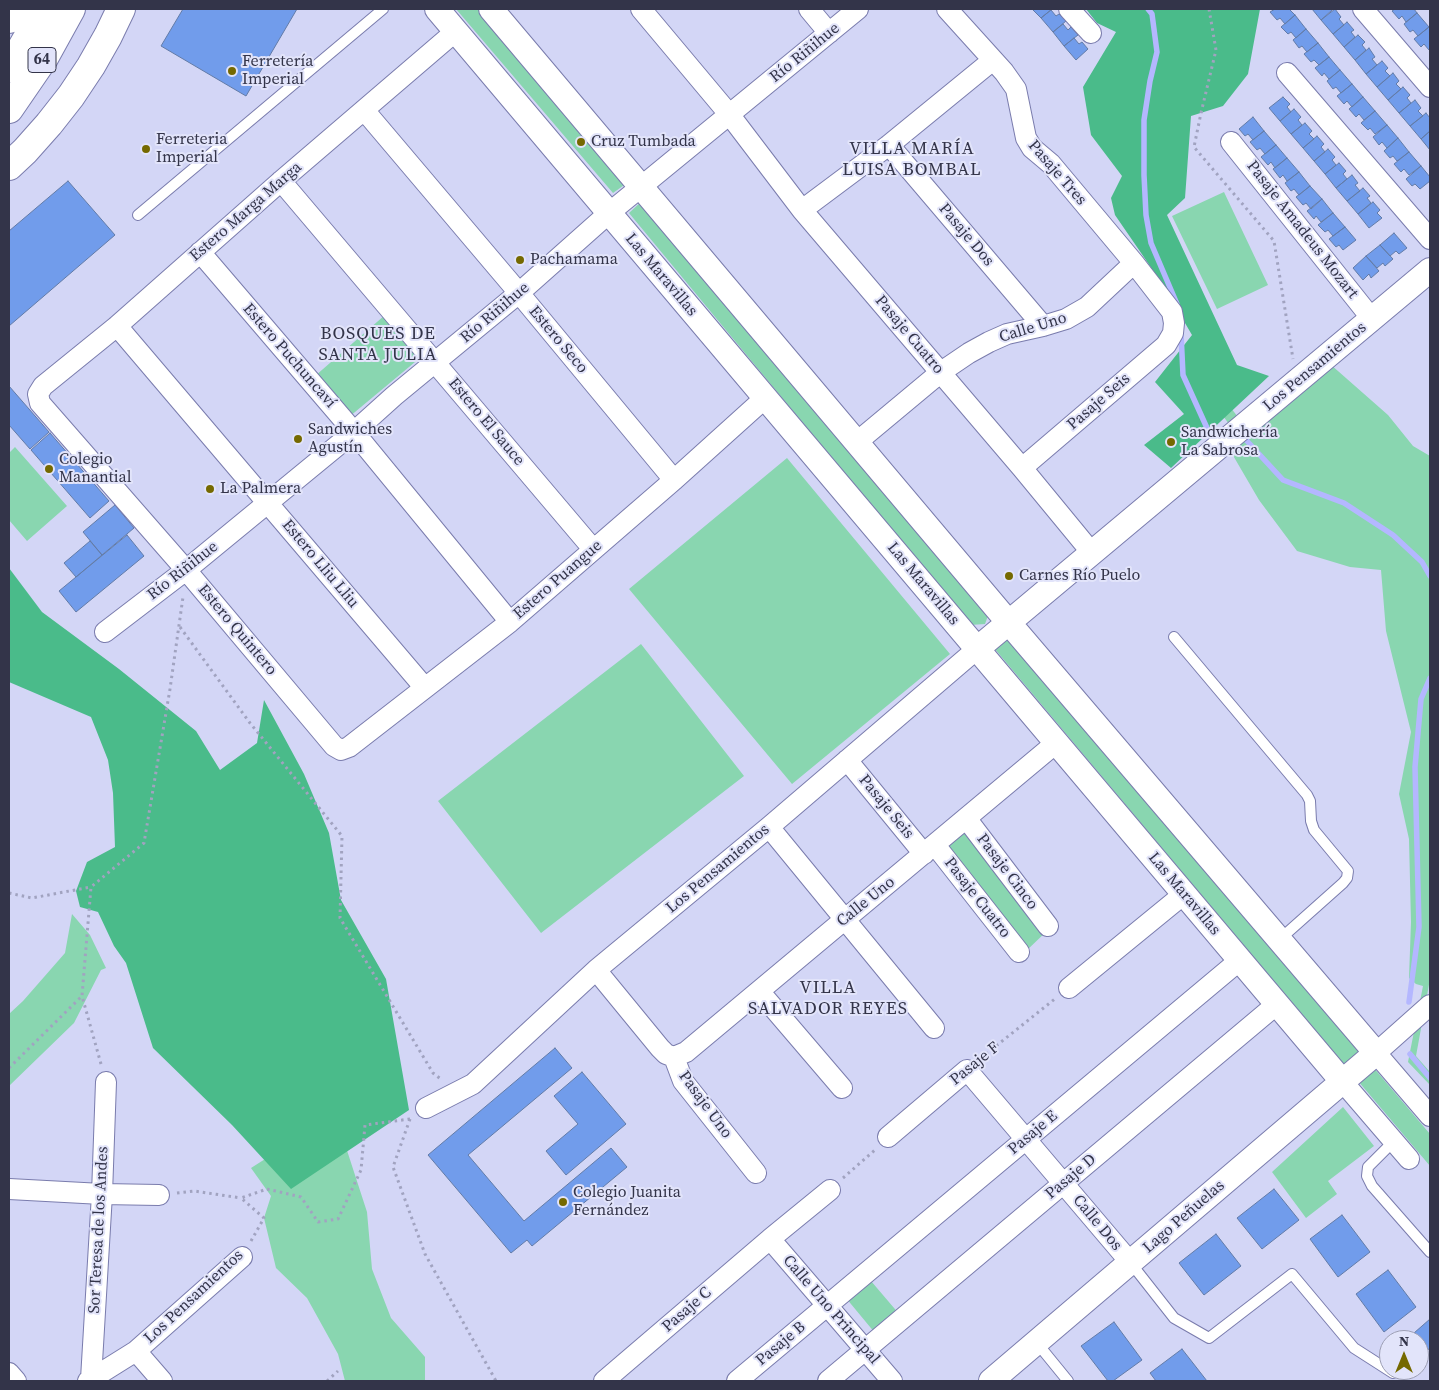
<!DOCTYPE html>
<meta charset="utf-8">
<style>
body{margin:0}
#map{position:relative;width:1439px;height:1390px;overflow:hidden;background:#d3d6f6;font-family:"Source Serif 4",serif}
canvas{display:block}
.frame{position:absolute;inset:0;border:10px solid #333449;pointer-events:none}
.north{position:absolute;left:1379px;top:1330px;width:50px;height:50px;box-sizing:border-box;background:#e2e4fa;border:1px solid #9c9eb3;border-radius:50%;rotate:0deg;font-size:14px;font-weight:700;line-height:20px;text-align:center;color:#333449}
.north::after{content:'';display:block;margin:auto;width:18px;height:22px;background:#756900;clip-path:polygon(50% 0,100% 100%,50% 72%,0 100%)}
</style>
<div id="map">
<canvas width="1439" height="1390"></canvas>
<div class="frame"></div>
<div class="north">N</div>
</div>
<script>
const ctx = document.querySelector('canvas').getContext('2d');
ctx.lineJoin = 'round';
function fill(path, color) { ctx.fillStyle = color; ctx.fill(path, 'evenodd'); }
const poly = rows => new Path2D(rows.map(r => 'M' + r).join(''));
function trace(path, color, width, dash) { ctx.strokeStyle = color; ctx.lineWidth = width; ctx.lineCap = dash ? 'butt' : 'round'; ctx.setLineDash(dash || []); ctx.stroke(path); }
function label(font, color, halo, rows, align = 'center') {
  ctx.font = font + ' "Source Serif 4",serif'; ctx.lineWidth = 4; ctx.setLineDash([]); ctx.textBaseline = 'middle'; ctx.strokeStyle = halo; ctx.fillStyle = color; for (const [text, x, y, turn = 0] of rows) {
    ctx.save(); ctx.translate(x, y); ctx.rotate((+turn || 0) * Math.PI / 180); ctx.textAlign = isNaN(turn) ? turn : align; if (halo) ctx.strokeText(text, 0, 0); ctx.fillText(text, 0, 0); ctx.restore();
  }
}
fill(poly([
 [456,9,479,9,627,183,613,193],
 [1150,166,1221,395,1251,434,1330,364,1388,415,1413,446,1430,456,1430,979,1416,1056,1430,1072,1430,1085,1408,1062,1423,986,1416,984,1409,978,1411,922,1409,839,1399,794,1411,732,1386,631,1381,570,1350,567,1297,551,1259,500,1231,452,1242,442,1218,409,1206,354,1153,228],
 [1224,192,1268,285,1217,309,1172,216],
 [642,201,989,613,985,624,970,625,629,213],
 [385,315,421,357,349,417,315,376],
 [15,447,67,506,27,541,9,520,9,453],
 [787,458,950,654,792,784,629,589],
 [1008,636,1359,1052,1344,1065,994,648],
 [641,644,744,776,541,933,438,801],
 [965,823,1048,930,1025,952,939,846],
 [72,914,90,935,106,968,101,970,74,1023,9,1086,9,1014,23,1001,65,953],
 [1373,1067,1430,1134,1430,1166,1358,1081],
 [1343,1107,1374,1146,1328,1181,1337,1194,1306,1218,1272,1172],
 [341,1132,367,1212,372,1269,391,1318,425,1357,425,1381,345,1381,338,1354,307,1298,276,1268,264,1218,271,1196,251,1168,284,1147],
 [871,1281,900,1315,875,1333,846,1298]
]), '#89d6b0');
fill(poly([
 [1086,9,1260,9,1248,74,1223,106,1191,116,1185,198,1167,215,1237,365,1269,376,1171,468,1144,445,1184,414,1155,382,1192,335,1161,282,1115,215,1111,198,1122,176,1091,135,1083,87,1116,32,1097,23],
 [9,568,42,612,119,669,196,731,220,770,257,743,264,700,304,774,329,833,341,900,386,979,409,1110,291,1189,232,1125,153,1048,126,963,114,946,98,912,80,907,76,891,87,862,115,847,113,793,108,760,91,717,9,682]
]), '#4abb8a');
trace(poly([
 [1148,9,1152,14,1157,52,1150,81,1144,120,1144,175,1146,215,1151,243,1177,304],
 [1181,333,1183,375,1207,428],
 [1247,441,1283,480,1344,503,1393,535,1422,562,1430,576],
 [1409,1002,1419,927,1415,767,1421,699,1430,678],
 [1410,1054,1430,1078]
]), '#b4b7ff', 5.5);
const building = poly([
 [183,9,297,9,246,96,161,46,183,9],
 [1032,9,1052,9,1041,18,1032,9],
 [1275,9,1289,9,1295,15,1285,24,1280,18,1277,20,1270,12,1275,9],
 [1312,9,1331,9,1332,10,1321,20,1312,9],
 [1335,9,1341,17,1339,19,1344,25,1333,34,1321,20,1335,9],
 [1395,9,1414,9,1417,13,1406,22,1402,16,1399,19,1392,11,1395,9],
 [1051,10,1056,16,1059,14,1066,21,1053,32,1041,18,1051,10],
 [1417,13,1429,27,1418,36,1413,30,1410,32,1404,24,1417,13],
 [1295,15,1306,29,1296,38,1291,32,1288,34,1281,27,1295,15],
 [1347,22,1354,30,1351,32,1355,37,1344,47,1333,34,1347,22],
 [1063,24,1068,30,1071,27,1078,35,1064,46,1053,32,1063,24],
 [1429,27,1430,28,1430,49,1429,50,1424,44,1421,47,1414,39,1429,27],
 [1306,29,1318,43,1307,52,1302,46,1299,48,1293,40,1306,29],
 [1358,35,1365,42,1362,45,1366,50,1355,60,1344,47,1358,35],
 [1074,38,1079,44,1082,42,1088,49,1076,60,1064,46,1074,38],
 [1318,43,1329,57,1319,65,1314,60,1311,62,1304,54,1318,43],
 [1369,48,1375,57,1372,59,1377,65,1366,74,1355,60,1369,48],
 [1329,57,1340,70,1329,79,1324,73,1322,76,1315,68,1329,57],
 [1382,61,1388,68,1385,71,1390,76,1377,87,1366,74,1382,61],
 [1340,70,1352,84,1341,93,1336,87,1333,89,1327,81,1340,70],
 [1393,73,1399,81,1396,84,1401,89,1388,100,1377,87,1393,73],
 [1352,84,1363,97,1352,107,1347,101,1344,104,1337,96,1352,84],
 [1403,87,1410,95,1407,98,1411,103,1399,113,1388,100,1403,87],
 [1283,97,1290,104,1287,107,1291,112,1280,121,1269,108,1283,97],
 [1363,97,1375,111,1364,120,1359,114,1356,117,1349,109,1363,97],
 [1415,100,1421,108,1418,111,1423,116,1410,126,1399,113,1415,100],
 [1294,109,1301,117,1298,120,1302,125,1291,134,1280,121,1294,109],
 [1375,111,1387,125,1375,134,1370,128,1368,130,1361,123,1375,111],
 [1426,113,1430,118,1430,131,1421,139,1410,126,1426,113],
 [1253,117,1264,131,1253,140,1248,134,1245,136,1239,129,1253,117],
 [1305,123,1312,131,1309,134,1314,139,1303,148,1291,134,1305,123],
 [1387,125,1398,138,1387,148,1382,142,1379,145,1373,137,1387,125],
 [1264,131,1276,145,1265,154,1260,148,1257,150,1250,142,1264,131],
 [1430,131,1430,150,1421,139,1430,131],
 [1317,136,1324,144,1321,147,1325,152,1314,161,1303,148,1317,136],
 [1398,138,1409,152,1397,161,1393,156,1390,158,1384,151,1398,138],
 [1276,145,1287,158,1275,168,1271,162,1268,165,1261,157,1276,145],
 [1328,149,1335,157,1332,160,1336,165,1325,174,1314,161,1328,149],
 [1409,152,1421,166,1409,175,1404,169,1401,172,1394,164,1409,152],
 [1287,158,1299,172,1287,181,1283,175,1280,178,1273,169,1287,158],
 [1339,163,1346,171,1343,174,1347,179,1336,188,1325,174,1339,163],
 [1421,166,1430,177,1430,181,1420,189,1415,184,1412,186,1406,179,1421,166],
 [1299,172,1310,186,1299,195,1294,189,1291,191,1285,183,1299,172],
 [1352,175,1358,183,1355,185,1360,191,1347,201,1336,188,1352,175],
 [68,181,115,235,9,326,9,231,68,181],
 [1310,186,1322,199,1311,209,1306,203,1303,205,1296,197,1310,186],
 [1363,188,1370,196,1367,198,1371,203,1358,214,1347,201,1363,188],
 [1322,199,1333,213,1321,222,1316,216,1314,219,1307,211,1322,199],
 [1373,202,1380,210,1377,213,1382,218,1369,228,1358,214,1373,202],
 [1333,213,1345,227,1333,236,1328,230,1325,232,1318,225,1333,213],
 [1345,227,1356,240,1343,250,1339,245,1336,247,1329,239,1345,227],
 [1394,233,1407,248,1399,254,1396,251,1390,256,1380,245,1394,233],
 [1380,245,1393,259,1385,266,1383,263,1377,268,1366,256,1380,245],
 [1366,256,1379,271,1371,278,1369,274,1363,280,1353,268,1366,256],
 [9,386,49,432,30,449,9,425,9,386],
 [50,433,109,501,90,518,31,450,50,433],
 [115,505,134,528,102,555,83,532,115,505],
 [127,535,144,556,76,612,59,591,127,535],
 [90,541,102,555,76,577,64,563,90,541],
 [555,1048,572,1068,468,1155,524,1221,611,1148,627,1167,532,1246,527,1240,511,1253,428,1155,555,1048],
 [582,1072,626,1124,566,1175,546,1151,578,1124,554,1096,582,1072],
 [1274,1189,1299,1220,1262,1249,1237,1218,1274,1189],
 [1342,1215,1370,1252,1338,1277,1310,1239,1342,1215],
 [1216,1234,1241,1266,1204,1295,1179,1263,1216,1234],
 [1388,1270,1416,1307,1384,1332,1356,1294,1388,1270],
 [1430,1319,1430,1351,1414,1333,1430,1319],
 [1114,1322,1142,1360,1113,1381,1108,1381,1081,1346,1114,1322],
 [1182,1349,1207,1381,1156,1381,1150,1373,1182,1349]
]);
fill(building, '#719ceb');
trace(building, '#627ba7', 1);
const service = poly([
 [138,215,383,9],
 [1174,637,1307,795,1310,801,1311,821,1314,830,1348,871,1347,878,1343,883,1279,940],
 [1393,1142,1368,1167,1367,1176,1372,1186,1430,1252],
 [1130,1262,1174,1318,1209,1338,1292,1274,1354,1348,1393,1373],
 [1037,1343,1068,1381]
]);
const minor = poly([
 [641,9,729,114,802,210,1022,468,1092,553],
 [809,9,829,33],
 [947,9,1004,72,1016,89,1026,138,1032,148,1051,164,1134,263,1172,312,1174,323,1173,333,1166,345,1022,468],
 [1069,9,1091,33],
 [1363,9,1430,87],
 [456,31,281,181,117,326,43,386,38,394,40,403,186,570,334,746,341,750,349,747,510,622,674,480,765,398],
 [1287,73,1430,239],
 [364,110,519,293,674,480],
 [1231,142,1372,319],
 [889,145,1043,326],
 [281,181,593,549],
 [802,210,889,145,993,60],
 [200,252,354,432,510,622],
 [117,326,425,688],
 [857,442,941,372,969,353,989,342,1007,334,1043,326,1066,319,1087,307,1134,263],
 [105,632,186,570,354,432,394,396,519,293,609,213,858,9],
 [847,760,924,854],
 [966,818,1048,926],
 [769,827,934,1028],
 [935,845,1019,952],
 [596,970,660,1048,666,1054,674,1057],
 [1069,988,1184,894],
 [759,991,842,1088],
 [1430,1005,1376,1053,1430,1116],
 [674,1057,686,1052,1056,743],
 [674,1057,683,1081,756,1173],
 [1342,1081,1409,1159],
 [426,1108,473,1084,596,970,769,827,977,649],
 [888,1137,967,1070,1130,1262],
 [9,1189,102,1194,159,1195],
 [770,1239,892,1381],
 [136,1351,162,1381],
 [9,1373,16,1381],
 [91,1379,102,1194,106,1082],
 [88,1381,136,1351,242,1257],
 [604,1381,770,1239,830,1190],
 [737,1381,1240,960],
 [828,1381,1277,1004]
]);
const tertiary = poly([
 [437,9,1342,1081],
 [491,9,1009,623,1376,1053,991,1381],
 [977,649,1430,270]
]);
const trunk = poly([
 [9,19,14,9],
 [9,68,17,56,44,9],
 [9,109,44,58,71,9],
 [9,166,25,151,49,124,71,96,91,66,108,36,121,9]
]);
trace(service, '#7a7cad', 12);
trace(minor, '#7a7cad', 22);
trace(tertiary, '#7a7cad', 26);
trace(trunk, '#7a7cad', 30);
trace(poly([
 [1209,9,1216,50,1201,113,1194,147,1274,241,1293,359],
 [180,627,250,723,342,836,340,918,433,1073,442,1080],
 [9,893,32,898,91,887],
 [981,1058,1056,998],
 [101,1064,82,996,91,887,144,843,170,689,183,597],
 [9,1068,82,996],
 [410,1119,393,1167,425,1254,496,1381],
 [843,1178,876,1149],
 [177,1193,194,1191,241,1198],
 [251,1241,264,1218,241,1198,267,1189,301,1197,318,1222,338,1219,361,1170,365,1125,410,1119],
 [327,1381,338,1371]
]), '#a1a3c0', 3, [2.5, 4]);
trace(service, '#fff', 10);
trace(minor, '#fff', 20);
trace(tertiary, '#fff', 24);
trace(trunk, '#fff', 28);
for (const [x, y, r, color] of [
 [232,71,5,"#756900"],
 [581,142,5,"#756900"],
 [146,149,5,"#756900"],
 [520,260,5,"#756900"],
 [298,439,5,"#756900"],
 [1171,442,5,"#756900"],
 [49,469,5,"#756900"],
 [210,489,5,"#756900"],
 [1009,576,5,"#756900"],
 [563,1202,5,"#756900"]
]) { const dot = new Path2D(); dot.arc(x, y, r, 0, 2 * Math.PI); ctx.fillStyle = color; ctx.fill(dot); trace(dot, '#e2e4fa', 2); }
for (const [x, y, w] of [
 [42,60,28]
]) { const box = new Path2D(); box.roundRect(x - w / 2, y - 12.5, w, 25, 4); ctx.fillStyle = '#e2e4fa'; ctx.fill(box); trace(box, '#333449', 1); }
label('bold 15px', '#333449', null, [
 ["64",42,60]
]);
label('16px', '#333449', '#e2e4fa', [
 ["Río Riñihue",805,53,-39],
 ["Pasaje Tres",1057,173,49],
 ["Estero Marga Marga",246,212,-41],
 ["Pasaje Amadeus Mozart",1302,230,52],
 ["Pasaje Dos",966,235,50],
 ["Las Maravillas",661,275,50],
 ["Río Riñihue",495,313,-40],
 ["Calle Uno",1033,328,-17],
 ["Pasaje Cuatro",909,335,50],
 ["Estero Seco",558,340,50],
 ["Estero Puchuncaví",289,356,49],
 ["Los Pensamientos",1315,367,-40],
 ["Pasaje Seis",1099,402,-41],
 ["Estero El Sauce",486,422,50],
 ["Estero Lliu Lliu",320,564,50],
 ["Río Riñihue",183,571,-38],
 ["Estero Puangue",558,580,-41],
 ["Las Maravillas",923,584,50],
 ["Estero Quintero",237,630,50],
 ["Pasaje Seis",886,807,51],
 ["Los Pensamientos",718,869,-40],
 ["Pasaje Cinco",1007,872,53],
 ["Las Maravillas",1184,894,50],
 ["Pasaje Cuatro",977,898,52],
 ["Calle Uno",866,902,-39],
 ["Pasaje F",975,1064,-39],
 ["Pasaje Uno",705,1105,54],
 ["Pasaje E",1033,1133,-40],
 ["Pasaje D",1071,1177,-40],
 ["Lago Peñuelas",1184,1217,-41],
 ["Calle Dos",1097,1223,50],
 ["Sor Teresa de los Andes",99,1230,-87],
 ["Los Pensamientos",194,1297,-43],
 ["Pasaje C",687,1310,-41],
 ["Calle Uno Principal",831,1310,49],
 ["Pasaje B",781,1344,-40]
]);
label('16px', '#333449', '#e2e4fa', [
 ["Ferretería",242,62],
 ["Imperial",242,80],
 ["Ferreteria",156,140],
 ["Imperial",156,158],
 ["Cruz Tumbada",591,142],
 ["Pachamama",530,260],
 ["Sandwiches",308,430],
 ["Agustín",308,448],
 ["Sandwichería",1181,433],
 ["La Sabrosa",1181,451],
 ["Colegio",59,460],
 ["Manantial",59,478],
 ["La Palmera",220,489],
 ["Carnes Río Puelo",1019,576],
 ["Colegio Juanita",573,1193],
 ["Fernández",573,1211]
], 'left');
ctx.letterSpacing = '1px';
label('18px', '#333449', '#e2e4fa', [
 ["VILLA MARÍA",912,149],
 ["LUISA BOMBAL",912,170],
 ["BOSQUES DE",378,334],
 ["SANTA JULIA",378,355],
 ["VILLA",828,988],
 ["SALVADOR REYES",828,1009]
]);
ctx.letterSpacing = '0px';
</script>
